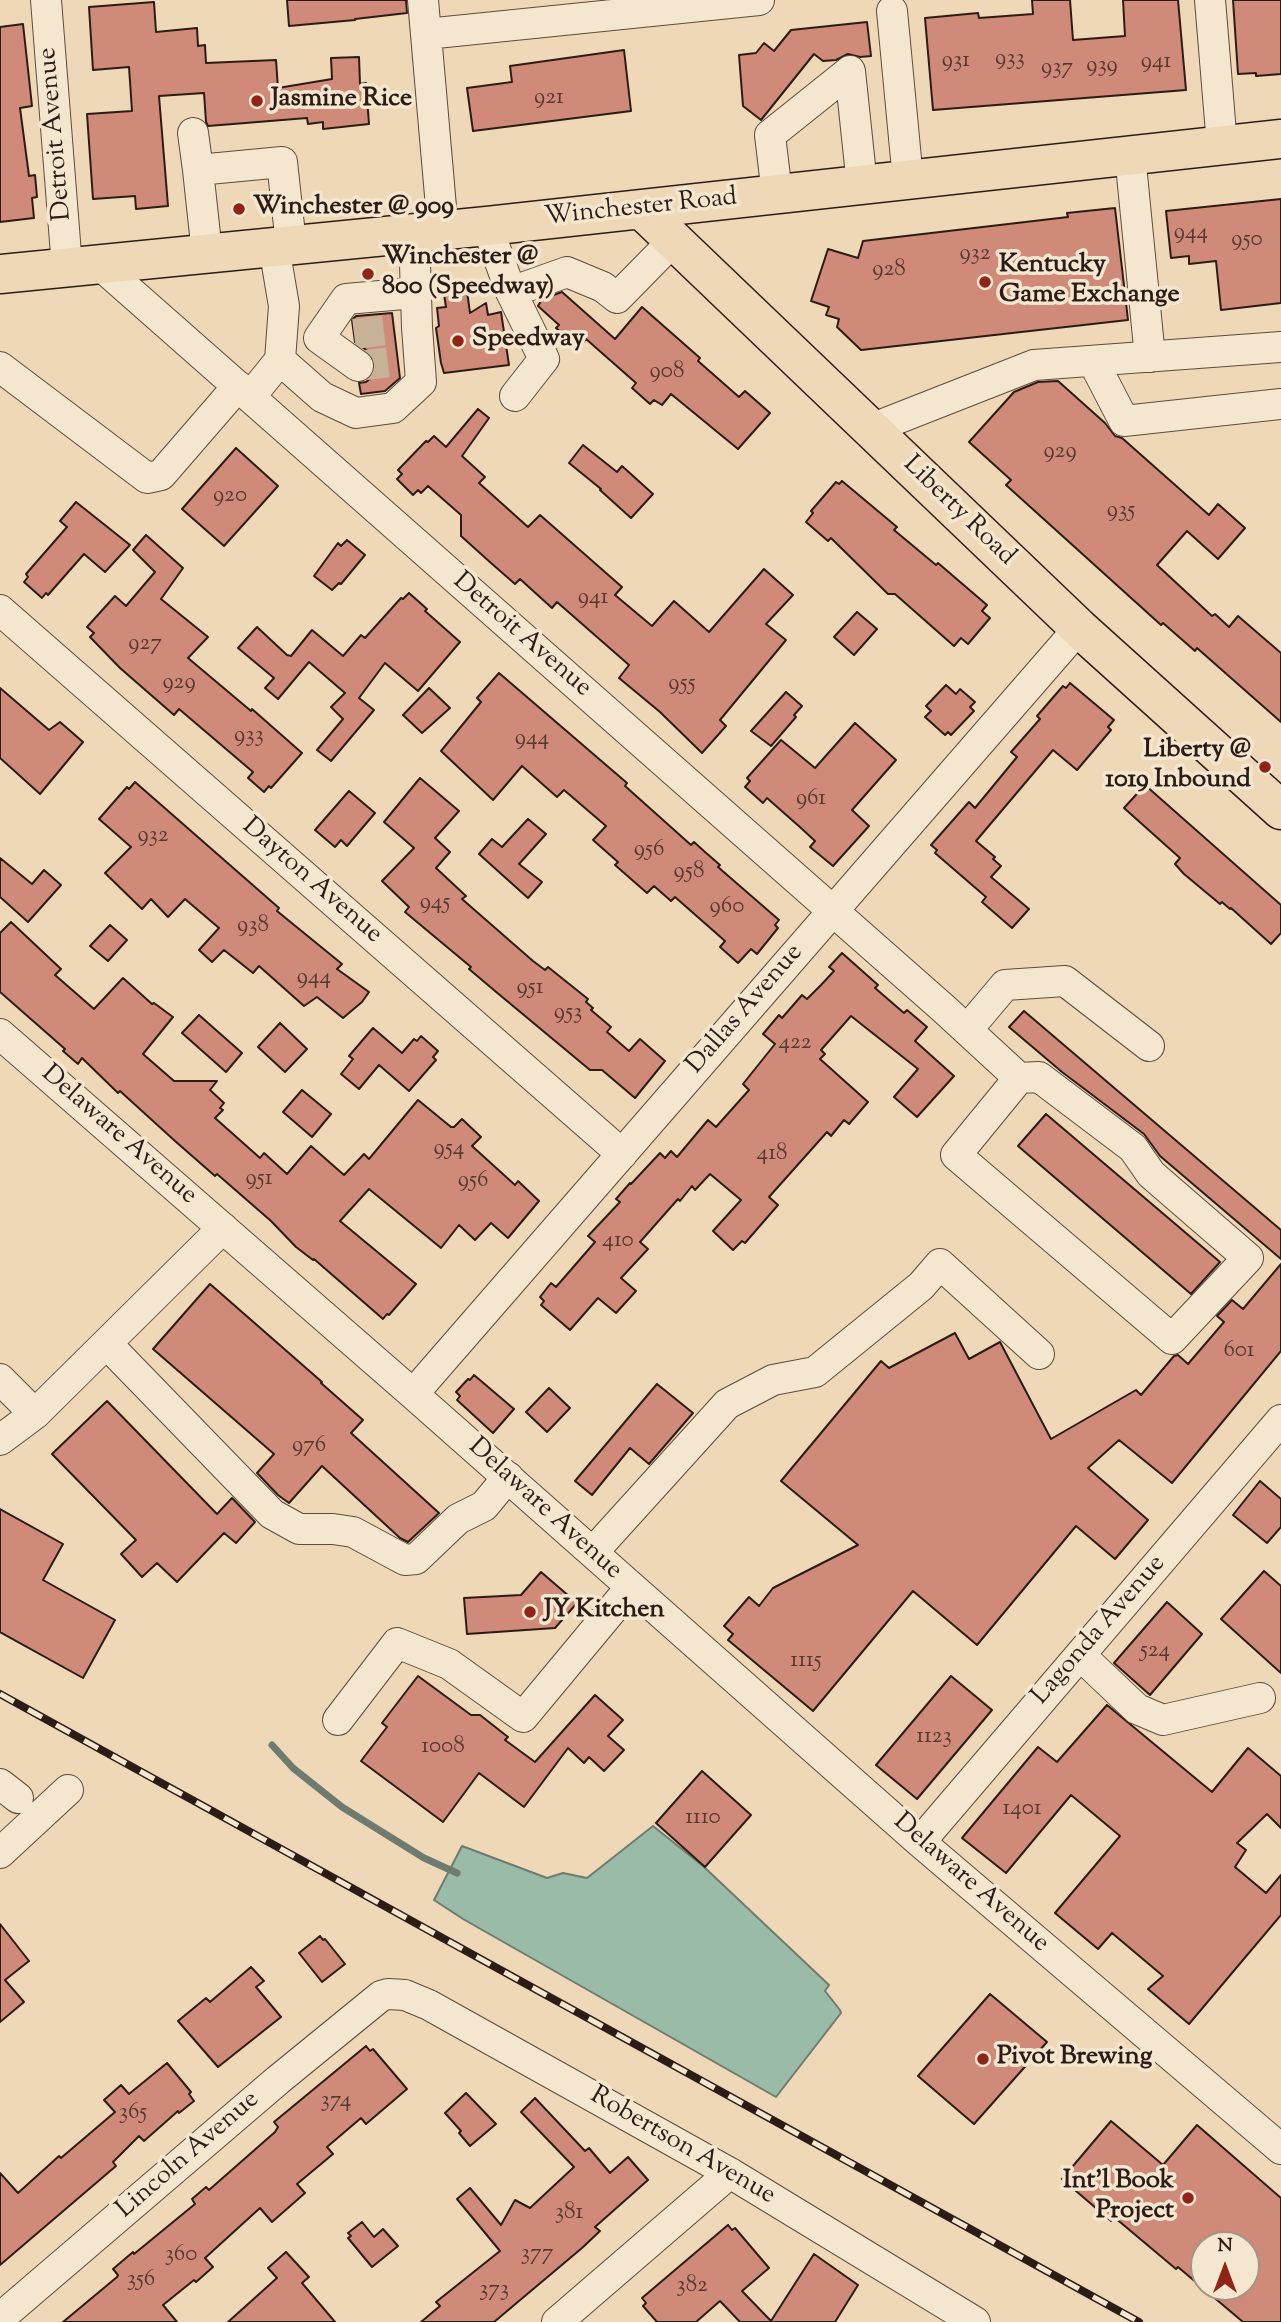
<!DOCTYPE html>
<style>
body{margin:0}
#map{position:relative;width:1281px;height:2322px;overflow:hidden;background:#efd8b7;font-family:"Sorts Mill Goudy",serif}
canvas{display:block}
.north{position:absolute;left:1190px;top:2231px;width:70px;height:70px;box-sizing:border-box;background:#f5e6d0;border:2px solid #a59585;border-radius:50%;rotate:0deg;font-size:19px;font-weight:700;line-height:28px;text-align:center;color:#2c1c15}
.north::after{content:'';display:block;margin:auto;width:24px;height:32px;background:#8f2418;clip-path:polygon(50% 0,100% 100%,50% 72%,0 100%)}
</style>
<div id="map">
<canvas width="1281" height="2322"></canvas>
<div class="north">N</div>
</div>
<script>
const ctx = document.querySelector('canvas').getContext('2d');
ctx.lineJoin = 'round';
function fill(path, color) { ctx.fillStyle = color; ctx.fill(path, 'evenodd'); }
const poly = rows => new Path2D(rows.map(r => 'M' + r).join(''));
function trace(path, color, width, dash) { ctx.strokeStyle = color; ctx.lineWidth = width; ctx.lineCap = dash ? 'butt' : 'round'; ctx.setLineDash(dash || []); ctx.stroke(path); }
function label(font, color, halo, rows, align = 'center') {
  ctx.font = font + ' "Sorts Mill Goudy",serif'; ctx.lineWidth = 7; ctx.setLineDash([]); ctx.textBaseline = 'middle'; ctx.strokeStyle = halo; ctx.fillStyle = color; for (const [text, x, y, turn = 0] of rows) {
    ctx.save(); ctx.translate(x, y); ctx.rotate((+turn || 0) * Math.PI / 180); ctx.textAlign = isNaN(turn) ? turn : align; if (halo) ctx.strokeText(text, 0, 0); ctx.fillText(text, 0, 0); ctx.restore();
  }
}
const water = poly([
 [653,1826,703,1866,829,1985,825,1991,840,2010,841,2013,776,2097,463,1919,434,1900,462,1846,547,1878,563,1873,587,1878,653,1826]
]);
fill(water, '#9bbba9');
trace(water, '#6f7b6e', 2);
trace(poly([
 [272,1745,293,1768,342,1807,424,1858,457,1873]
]), '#6f7b6e', 7);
const building = poly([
 [287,0,406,0,407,13,355,19,355,20,289,26,287,0],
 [1032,0,1070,0,1073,40,1125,36,1123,0,1178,0,1186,90,933,110,925,18,978,13,979,18,1033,14,1032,0],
 [1233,0,1281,0,1281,74,1256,76,1256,73,1238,74,1233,0],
 [154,2,156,32,197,28,198,46,205,45,206,63,276,60,278,88,332,79,331,58,359,57,360,84,366,83,369,124,323,129,323,122,308,124,307,118,208,126,206,122,204,93,159,96,168,206,136,209,135,196,93,199,87,114,132,111,129,67,93,70,89,7,154,2],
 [867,22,871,56,860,57,848,54,836,60,823,61,814,54,761,120,743,106,739,55,756,53,764,43,774,51,791,30,867,22],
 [23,24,32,106,20,108,29,176,35,175,37,197,32,198,34,218,0,222,0,27,23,24],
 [624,50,631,111,473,131,467,88,512,82,510,66,624,50],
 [1281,199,1281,303,1221,310,1216,261,1189,264,1189,256,1171,258,1166,211,1281,199],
 [1115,208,1128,320,861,350,837,327,839,319,826,315,829,307,811,301,828,249,858,258,863,241,1068,217,1067,213,1115,208],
 [467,291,470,313,486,303,488,315,501,312,509,365,444,373,441,363,436,328,439,326,437,308,446,307,444,294,467,291],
 [562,292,615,339,642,307,700,358,698,361,739,397,745,391,770,413,738,449,671,394,662,405,654,400,650,404,632,388,636,383,586,339,579,348,556,328,559,325,538,306,542,299,562,292],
 [392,313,400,378,385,391,361,394,359,383,366,382,372,377,375,367,374,358,369,352,355,342,352,320,356,316,392,313],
 [1058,381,1105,423,1115,436,1122,438,1209,515,1218,504,1245,528,1218,559,1187,531,1157,565,1212,616,1215,614,1229,627,1238,616,1281,653,1281,722,1197,648,1195,651,1163,623,1161,625,1006,485,1011,480,969,442,1014,392,1038,382,1058,381],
 [478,409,489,418,462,456,485,477,479,483,528,527,540,515,622,587,615,595,652,626,674,601,709,632,764,569,793,595,766,624,786,640,720,720,726,726,702,753,660,712,619,678,629,665,557,602,552,608,520,579,515,584,491,563,461,536,461,515,428,486,421,493,418,490,413,495,397,479,402,474,398,470,426,441,428,442,434,436,446,447,478,409],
 [583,445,617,472,622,466,653,494,631,518,600,490,601,489,569,463,583,445],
 [236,448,278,486,224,546,182,509,236,448],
 [842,481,897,527,894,530,936,565,938,563,987,605,982,611,990,618,968,644,961,638,954,646,895,594,888,594,831,538,828,541,806,522,813,513,811,511,836,482,839,484,842,481],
 [76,502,130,545,105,572,84,554,48,595,46,593,42,598,24,582,28,577,26,574,67,527,60,521,76,502],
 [146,535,183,568,161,599,208,637,188,658,251,711,252,709,302,753,271,788,269,786,264,792,248,778,253,772,179,709,174,715,120,668,90,637,94,633,87,627,115,596,126,606,155,572,133,550,146,535],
 [347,540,365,555,341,584,339,583,332,590,314,576,338,543,341,546,347,540],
 [409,593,427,609,425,611,460,642,418,691,385,663,359,698,374,710,331,761,317,750,343,719,331,707,345,693,309,662,278,699,265,688,274,678,238,648,257,627,287,655,291,656,312,630,343,656,361,635,365,638,401,598,403,599,409,593],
 [857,612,877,629,854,655,834,637,857,612],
 [499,673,627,783,625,786,691,845,694,842,705,852,720,865,718,867,779,920,775,925,778,928,757,954,751,949,738,963,720,947,725,941,675,897,671,901,654,886,647,893,615,865,618,862,593,840,606,826,564,790,557,797,522,766,493,800,441,751,481,702,477,698,499,673],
 [1070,683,1114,720,1108,727,1111,730,1077,770,1053,750,976,841,995,857,993,859,1001,866,991,877,1029,909,1012,928,982,902,986,897,935,853,937,850,931,845,969,802,975,808,1017,757,1011,752,1040,719,1037,716,1063,686,1066,688,1070,683],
 [946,685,956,694,960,689,975,702,970,707,974,711,951,735,948,732,945,735,925,717,931,711,926,706,946,685],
 [0,688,49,730,60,722,83,742,40,794,0,758,0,688],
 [429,688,450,708,422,733,403,715,429,688],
 [786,692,802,706,794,715,796,717,771,746,751,731,786,692],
 [855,723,896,760,852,810,869,826,833,866,810,847,815,841,801,828,767,798,763,803,745,787,750,781,747,778,781,740,815,768,855,723],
 [420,778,459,811,435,838,450,852,436,868,466,896,462,899,533,961,545,970,548,967,588,999,586,1002,593,1008,591,1010,611,1027,607,1032,629,1051,640,1039,665,1061,635,1098,602,1070,590,1070,495,991,469,969,471,967,405,912,409,907,382,881,414,848,384,822,420,778],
 [135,782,279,908,277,911,342,964,337,969,369,992,362,1002,343,1018,317,997,304,1006,259,966,253,973,224,950,212,962,199,950,219,928,185,899,168,917,151,899,142,909,105,873,131,847,99,819,127,787,129,789,135,782],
 [1145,785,1281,905,1281,933,1271,944,1231,908,1230,909,1222,902,1220,904,1184,874,1175,864,1180,858,1124,808,1145,785],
 [349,791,375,813,347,846,341,840,335,847,315,830,349,791],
 [528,819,546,834,519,864,542,882,528,898,479,854,492,839,502,847,528,819],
 [0,858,32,884,44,870,61,885,28,922,0,897,0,858],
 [11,922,61,969,55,975,94,1009,123,978,152,1004,154,1003,173,1017,143,1054,174,1081,217,1081,210,1090,224,1103,220,1108,223,1110,215,1118,260,1158,264,1153,287,1174,311,1146,344,1175,364,1154,369,1159,418,1100,451,1127,454,1127,462,1119,481,1137,472,1146,515,1185,518,1181,539,1201,508,1238,491,1223,475,1240,459,1225,441,1248,369,1189,340,1221,416,1284,389,1315,387,1314,383,1319,314,1259,313,1260,296,1247,271,1221,217,1174,215,1176,175,1141,120,1091,118,1093,82,1058,78,1064,63,1051,65,1049,0,992,0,933,11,922],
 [110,925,127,940,108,961,90,946,110,925],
 [842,953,878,985,875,988,904,1013,907,1010,927,1027,915,1041,954,1076,917,1117,894,1097,918,1069,851,1016,821,1050,825,1054,820,1059,868,1102,849,1124,844,1120,831,1136,827,1132,769,1197,778,1205,745,1243,742,1241,733,1250,713,1231,741,1200,710,1174,695,1190,692,1186,680,1201,678,1199,640,1242,648,1249,621,1278,636,1291,616,1313,598,1298,570,1330,541,1305,544,1301,540,1297,551,1283,556,1287,595,1242,588,1236,620,1202,616,1199,630,1183,631,1184,660,1153,665,1158,671,1151,677,1157,708,1120,716,1127,749,1090,743,1084,775,1044,763,1034,779,1015,782,1018,802,995,807,999,821,985,834,971,829,967,842,953],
 [1024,1011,1281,1230,1281,1259,1160,1156,1144,1134,1062,1072,1009,1027,1024,1011],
 [199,1015,242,1053,226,1072,182,1033,199,1015],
 [280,1023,307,1049,285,1072,258,1047,280,1023],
 [373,1028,402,1053,414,1039,417,1041,421,1036,438,1051,433,1057,436,1060,409,1091,379,1065,359,1089,341,1074,353,1059,349,1056,373,1028],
 [302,1090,331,1114,312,1137,283,1112,302,1090],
 [1046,1114,1220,1262,1191,1294,1018,1146,1046,1114],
 [1281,1264,1281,1351,1172,1483,1119,1440,1088,1468,1148,1520,1115,1559,1076,1526,977,1645,913,1591,813,1711,728,1640,733,1634,724,1626,749,1597,759,1606,773,1588,858,1545,781,1481,881,1361,889,1368,955,1333,969,1359,1000,1342,1051,1439,1136,1390,1141,1395,1174,1356,1178,1355,1188,1364,1224,1322,1217,1316,1232,1300,1243,1309,1281,1264],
 [210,1284,322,1382,321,1383,363,1420,351,1433,439,1513,408,1542,400,1538,322,1466,289,1503,278,1495,257,1473,274,1454,153,1349,210,1284],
 [474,1375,514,1409,493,1433,457,1400,460,1396,456,1392,468,1379,470,1380,474,1375],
 [657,1384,693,1413,649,1464,630,1448,592,1495,575,1481,657,1384],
 [549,1388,570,1408,547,1432,526,1412,549,1388],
 [107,1401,217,1514,232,1498,255,1522,236,1543,224,1533,177,1582,157,1563,142,1577,121,1554,136,1540,52,1454,107,1401],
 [1260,1481,1281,1499,1281,1527,1267,1543,1233,1515,1260,1481],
 [0,1509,63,1544,43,1580,115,1620,83,1678,0,1632,0,1509],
 [1264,1571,1281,1586,1281,1673,1221,1619,1264,1571],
 [541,1572,577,1603,555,1628,467,1634,464,1598,521,1595,541,1572],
 [1167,1602,1202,1634,1150,1695,1114,1663,1167,1602],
 [418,1676,471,1715,480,1715,508,1737,505,1740,535,1762,595,1695,623,1720,608,1736,624,1750,604,1771,589,1757,584,1763,568,1748,524,1807,479,1773,443,1822,361,1761,387,1727,382,1723,418,1676],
 [951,1676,992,1710,917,1799,876,1765,951,1676],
 [1107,1705,1212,1792,1248,1748,1281,1776,1281,1828,1267,1814,1237,1843,1246,1850,1235,1867,1266,1893,1281,1875,1281,1915,1189,2024,1148,1989,1163,1976,1112,1933,1098,1949,1055,1913,1120,1836,1071,1795,1006,1873,962,1838,1038,1747,1057,1762,1107,1705],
 [702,1771,751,1815,705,1867,656,1823,702,1771],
 [0,1924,29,1961,5,1980,24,2002,0,2022,0,1924],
 [320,1936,323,1940,325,1939,345,1964,322,1982,299,1953,320,1936],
 [251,1967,264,1981,256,1987,281,2017,218,2067,178,2021,206,1998,210,2002,251,1967],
 [990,1994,1047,2042,974,2124,918,2076,990,1994],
 [366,2046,370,2051,373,2049,407,2089,366,2124,361,2118,327,2147,333,2154,297,2184,305,2193,272,2222,260,2208,205,2258,213,2267,196,2282,194,2280,163,2305,177,2322,63,2322,117,2277,118,2275,113,2269,133,2252,134,2254,195,2204,192,2199,206,2187,209,2190,275,2132,278,2127,274,2122,366,2046],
 [167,2063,191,2092,189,2094,194,2101,179,2113,178,2111,144,2141,139,2136,113,2162,116,2166,0,2265,0,2173,18,2193,59,2156,61,2158,115,2112,104,2100,121,2085,129,2094,167,2063],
 [466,2093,496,2124,470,2146,459,2133,461,2131,445,2113,466,2093],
 [535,2098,585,2151,589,2148,610,2173,628,2157,648,2180,595,2227,600,2231,582,2248,494,2322,421,2322,440,2306,436,2302,500,2251,457,2199,470,2188,501,2225,515,2200,530,2208,574,2167,521,2112,535,2098],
 [1111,2121,1163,2165,1197,2125,1281,2198,1281,2322,1243,2322,1178,2267,1176,2269,1114,2217,1111,2221,1062,2179,1111,2121],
 [1204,2245,1246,2245,1246,2287,1204,2287,1204,2245],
 [362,2222,374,2237,383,2229,398,2246,372,2267,348,2238,351,2236,348,2233,362,2222],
 [728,2225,732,2230,735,2228,769,2268,742,2291,771,2321,814,2254,858,2285,835,2322,740,2322,720,2301,696,2322,657,2322,643,2306,646,2303,642,2298,728,2225],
 [286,2252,309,2277,302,2283,335,2322,228,2322,277,2278,268,2268,286,2252]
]);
fill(building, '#cf8a7a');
trace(building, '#2c1c15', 2);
trace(poly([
 [354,334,394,329],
 [358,366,398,361]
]), '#c8b297', 30, [30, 15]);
const minor = poly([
 [46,0,67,267],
 [423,0,443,230],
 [1210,0,1222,145],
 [892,11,908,180],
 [426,34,759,0],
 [193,133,198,170],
 [1130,155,1150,357],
 [777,194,770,135,850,71,862,185],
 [487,226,511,292,544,359,515,396],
 [207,253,198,170,282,162,291,244],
 [99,264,943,1008,1019,1078,956,1155,1172,1339,1248,1258,1151,1174,1133,1148,1039,1077,1019,1078],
 [511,292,567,272,603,287,617,298,673,241],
 [280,360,322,397,356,413,393,408,421,382,417,327,414,233],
 [1093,361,1124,421,1281,404],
 [358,366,319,338,346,299,415,293],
 [0,367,147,478,161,475,238,386],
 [250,397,280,360,284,306,274,247],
 [871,429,1034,365,1281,347],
 [0,610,622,1154],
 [967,1030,1005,985,1065,981,1149,1046],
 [0,1034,413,1394,920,1842,1281,2149],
 [107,1344,272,1514,299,1529,333,1529,353,1532,405,1560,416,1559,458,1519,484,1506,508,1477],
 [0,1379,35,1414],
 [413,1394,1079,628],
 [0,1440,35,1414,223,1228],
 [593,1552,727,1404,773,1380,815,1372,921,1286,940,1264,1039,1354],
 [1080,1655,1137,1709,1163,1720,1260,1698],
 [338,1720,397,1643,449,1664,523,1717,631,1587],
 [0,1784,18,1798],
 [920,1842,1281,1420],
 [0,1853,68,1790],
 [0,2318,278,2080,381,1996,388,1994,405,1995,429,2005,730,2173,975,2322],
 [557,2322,730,2173]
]);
const major = poly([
 [641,209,1079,628,1281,810],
 [0,274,487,226,1281,139]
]);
trace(minor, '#5d4b3e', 32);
trace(major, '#2c1c15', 41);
trace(minor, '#f5e6d0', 30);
trace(major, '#efd8b7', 38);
const rail = poly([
 [0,1694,1139,2322]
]);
trace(rail, '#2c1c15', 8);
trace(rail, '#f5e6d0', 5, [16]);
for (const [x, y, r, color] of [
 [257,101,7,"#8f2418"],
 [239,209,7,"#8f2418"],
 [368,274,7,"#8f2418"],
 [985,282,7,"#8f2418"],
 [458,341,7,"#8f2418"],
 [1265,767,7,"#8f2418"],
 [530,1612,7,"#8f2418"],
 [983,2059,7,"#8f2418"],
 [1188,2198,7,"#8f2418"]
]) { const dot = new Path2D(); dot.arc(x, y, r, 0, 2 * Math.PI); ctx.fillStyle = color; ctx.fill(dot); trace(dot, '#f5e6d0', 2.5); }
label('23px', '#55382e', null, [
 ["933",1010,60],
 ["931",956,62],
 ["941",1156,63],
 ["939",1102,67],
 ["937",1057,69],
 ["921",549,99],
 ["944",1191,234],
 ["950",1247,241],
 ["932",975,255],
 ["928",889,271],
 ["908",667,373],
 ["929",1060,453],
 ["920",230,497],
 ["935",1121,512],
 ["941",593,599],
 ["927",145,645],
 ["929",179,684],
 ["955",682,685],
 ["933",249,737],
 ["944",532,740],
 ["961",811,800],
 ["932",153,837],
 ["956",649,851],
 ["958",689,873],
 ["945",435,904],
 ["960",727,908],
 ["938",253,927],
 ["944",314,979],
 ["951",530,989],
 ["953",568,1014],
 ["422",795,1044],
 ["954",449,1150],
 ["418",772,1155],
 ["951",259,1180],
 ["956",473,1182],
 ["410",618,1242],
 ["601",1239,1352],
 ["976",309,1447],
 ["524",1155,1652],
 ["1115",806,1662],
 ["1123",934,1738],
 ["1008",443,1748],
 ["1401",1022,1810],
 ["1110",703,1819],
 ["374",336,2102],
 ["365",133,2114],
 ["381",569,2214],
 ["377",537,2255],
 ["360",181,2256],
 ["356",141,2281],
 ["382",692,2287],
 ["373",494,2291]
]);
label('bold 26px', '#2c1c15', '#f5e6d0', [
 ["Jasmine Rice",271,101],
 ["Winchester @ 909",253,209],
 ["Winchester @",382,259],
 ["800 (Speedway)",382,289],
 ["Kentucky",999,267],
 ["Game Exchange",999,297],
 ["Speedway",472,341],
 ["Liberty @",1251,752,"right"],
 ["1019 Inbound",1251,782,"right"],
 ["JY Kitchen",544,1612],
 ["Pivot Brewing",997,2059],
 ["Int'l Book",1174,2183,"right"],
 ["Project",1174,2213,"right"]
], 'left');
label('26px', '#2c1c15', '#f5e6d0', [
 ["Detroit Avenue",57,134,-95],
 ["Winchester Road",641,209,-6],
 ["Liberty Road",958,512,44],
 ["Detroit Avenue",521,636,41],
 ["Dayton Avenue",311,882,41],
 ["Dallas Avenue",746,1010,-49],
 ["Delaware Avenue",118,1136,41],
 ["Delaware Avenue",544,1510,42],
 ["Lagonda Avenue",1100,1631,-49],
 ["Delaware Avenue",970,1884,41],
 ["Robertson Avenue",682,2147,30],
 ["Lincoln Avenue",189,2156,-41]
]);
</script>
